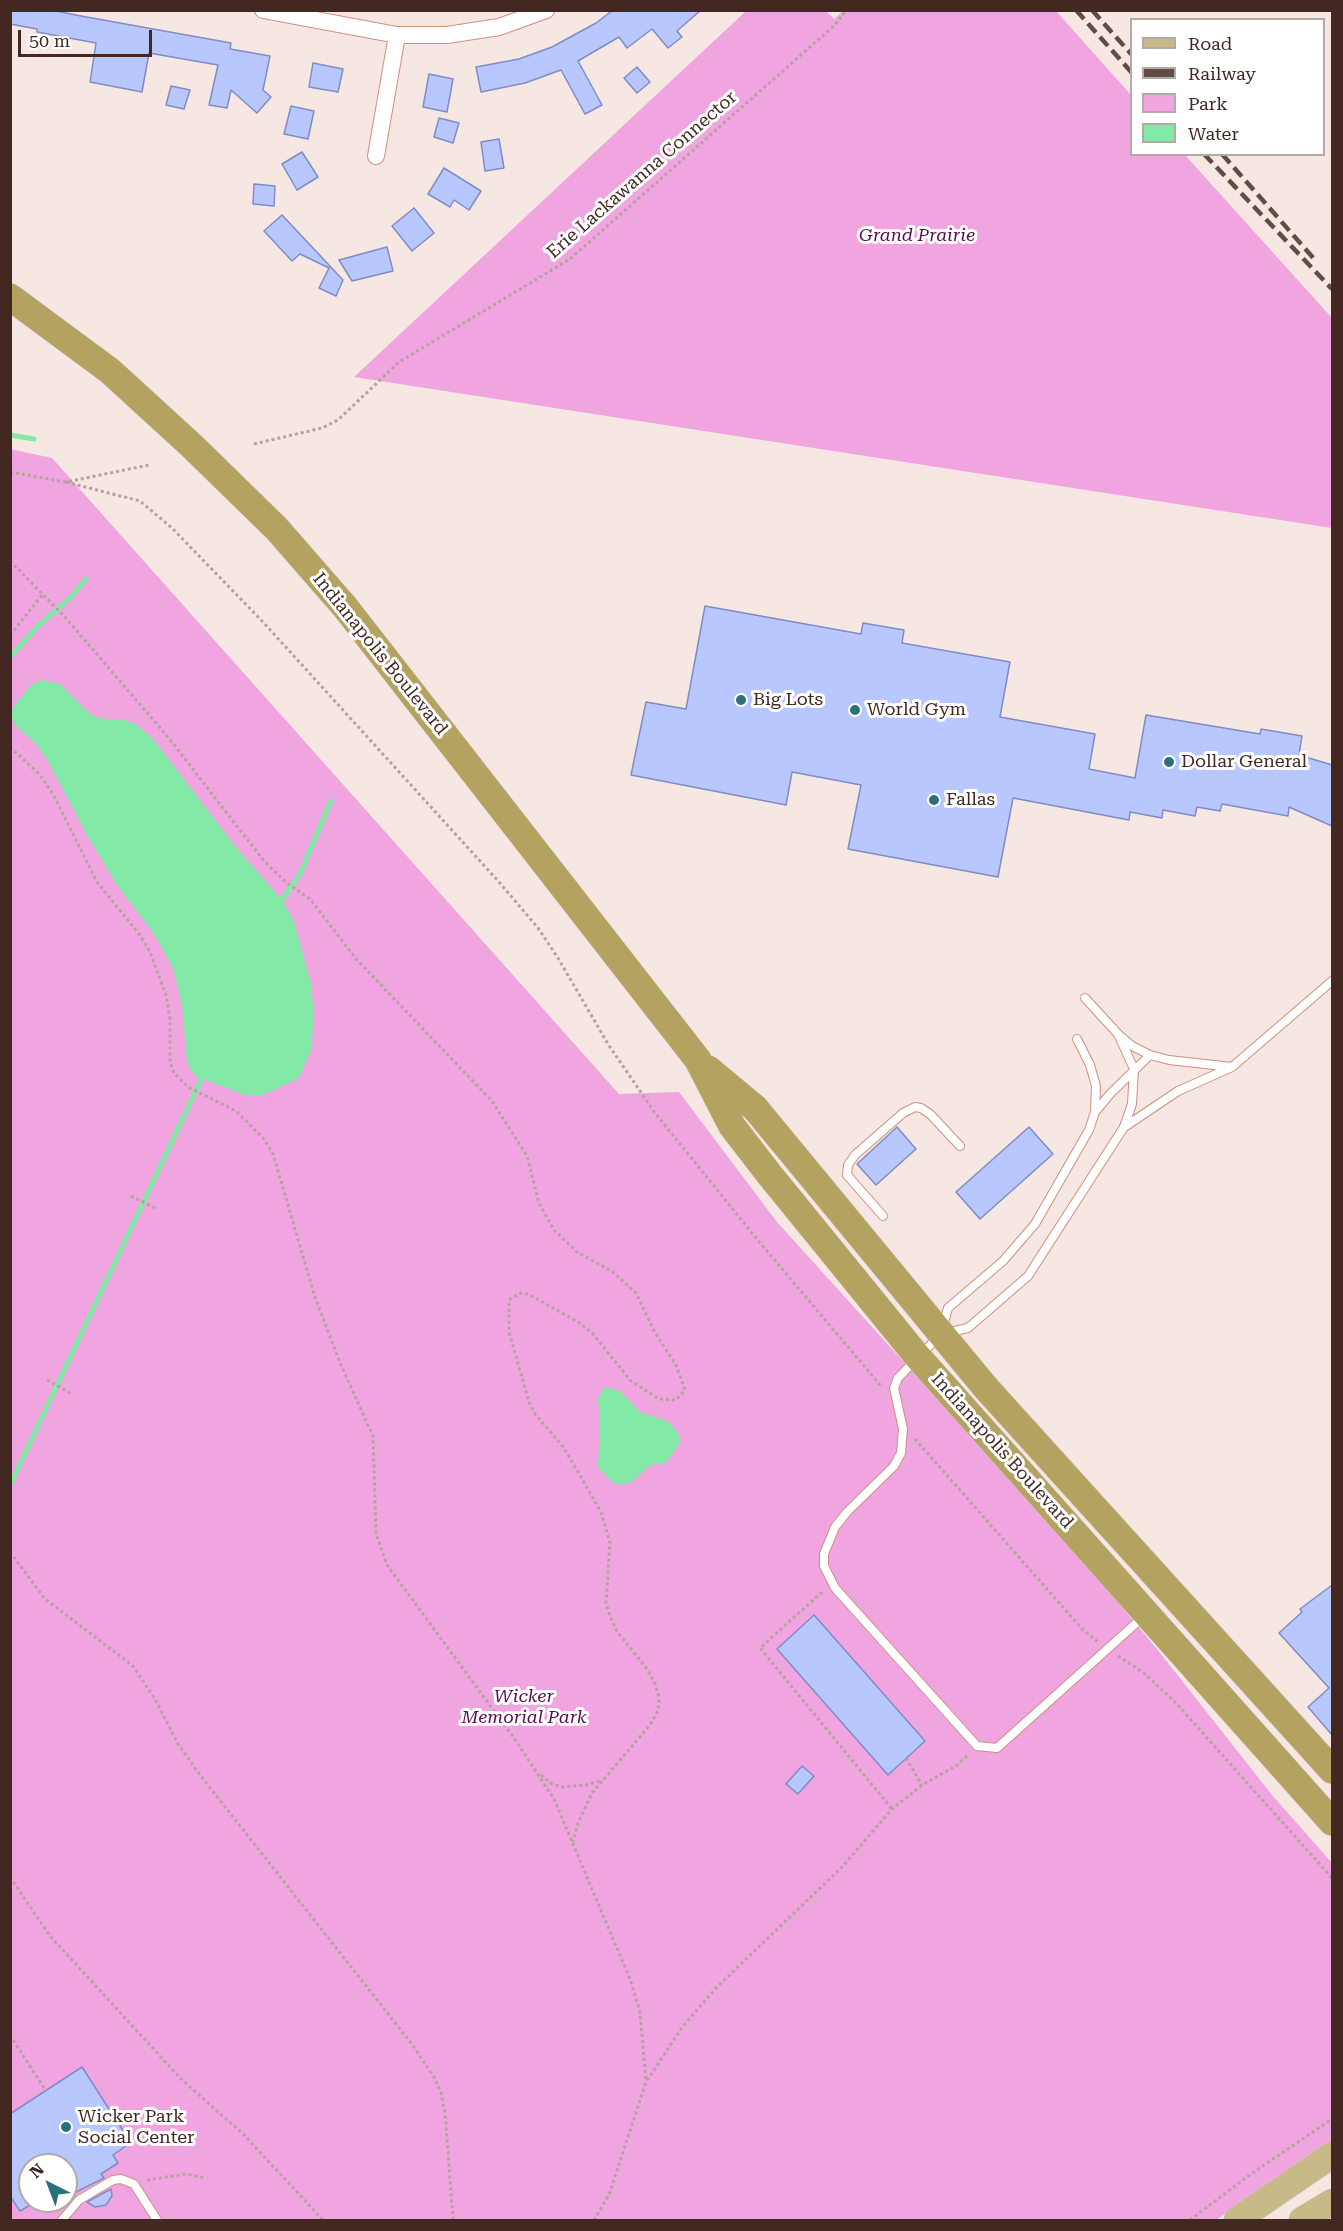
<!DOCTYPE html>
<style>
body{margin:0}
#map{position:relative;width:1343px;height:2231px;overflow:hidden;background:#f6e7e3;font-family:"Roboto Serif",serif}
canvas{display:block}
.frame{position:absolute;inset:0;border:12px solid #422821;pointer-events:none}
.legend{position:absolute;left:1130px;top:18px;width:195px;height:138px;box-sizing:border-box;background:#fff;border:2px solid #b3a9a6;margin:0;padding:8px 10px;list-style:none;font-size:18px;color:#422821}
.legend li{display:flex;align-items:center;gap:12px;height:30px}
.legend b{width:30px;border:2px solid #b3a9a6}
.north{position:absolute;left:18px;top:2153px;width:60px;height:60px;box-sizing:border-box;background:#fff;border:2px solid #b3a9a6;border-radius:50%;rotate:318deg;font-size:16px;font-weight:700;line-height:24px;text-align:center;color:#422821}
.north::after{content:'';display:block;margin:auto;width:21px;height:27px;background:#2b707f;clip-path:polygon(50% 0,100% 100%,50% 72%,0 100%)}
.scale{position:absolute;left:18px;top:30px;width:134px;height:27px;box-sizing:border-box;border:3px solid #422821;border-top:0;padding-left:8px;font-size:18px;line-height:21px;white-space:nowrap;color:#422821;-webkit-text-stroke:4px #fff;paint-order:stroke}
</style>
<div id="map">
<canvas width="1343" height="2231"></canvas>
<div class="frame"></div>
<ul class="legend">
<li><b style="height:8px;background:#c7b988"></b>Road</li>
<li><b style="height:8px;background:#644c45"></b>Railway</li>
<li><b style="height:16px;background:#f0a5e1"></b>Park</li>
<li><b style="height:16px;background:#83e9a6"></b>Water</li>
</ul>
<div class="north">N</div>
<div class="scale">50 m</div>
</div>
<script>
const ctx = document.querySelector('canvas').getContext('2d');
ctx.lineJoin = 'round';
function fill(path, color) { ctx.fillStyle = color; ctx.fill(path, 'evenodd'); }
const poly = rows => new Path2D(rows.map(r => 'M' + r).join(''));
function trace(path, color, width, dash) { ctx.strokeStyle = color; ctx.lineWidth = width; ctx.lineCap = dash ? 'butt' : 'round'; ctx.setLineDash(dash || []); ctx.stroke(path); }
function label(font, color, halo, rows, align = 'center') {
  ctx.font = font + ' "Roboto Serif",serif'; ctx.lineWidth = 6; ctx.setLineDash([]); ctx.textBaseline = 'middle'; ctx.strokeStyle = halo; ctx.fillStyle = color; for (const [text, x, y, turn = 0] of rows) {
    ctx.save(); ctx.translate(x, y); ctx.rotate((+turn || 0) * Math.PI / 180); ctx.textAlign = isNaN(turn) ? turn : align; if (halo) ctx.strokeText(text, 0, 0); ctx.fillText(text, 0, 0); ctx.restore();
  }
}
fill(poly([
 [844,10,1056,11,1131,95,1132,154,1185,155,1332,318,1332,528,354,377,746,11,826,11,834,19],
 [10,449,52,458,619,1094,679,1092,777,1222,1074,1550,1157,1649,1272,1795,1332,1863,1332,2141,1216,2220,11,2220],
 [30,2165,66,2165,66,2201,30,2201]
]), '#f0a5e1');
fill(poly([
 [41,680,60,684,88,712,98,718,124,720,136,724,154,740,235,846,282,900,293,919,311,983,314,1016,311,1050,299,1078,263,1095,245,1095,195,1076,187,1062,182,1004,173,968,153,932,119,888,87,835,48,761,37,745,16,726,11,716,14,706,31,685],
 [605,1387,620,1391,640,1412,669,1422,680,1436,680,1443,666,1463,650,1465,632,1482,621,1485,612,1482,598,1467,600,1423,598,1398]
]), '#83e9a6');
trace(poly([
 [10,435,34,439],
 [10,657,36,628,72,596,86,579],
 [282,900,300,874,331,801],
 [10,1485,201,1080]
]), '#83e9a6', 5);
const building = poly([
 [10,10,51,10,81,16,231,43,230,49,270,56,263,90,271,97,257,113,231,90,227,108,209,105,218,65,149,53,142,92,90,82,96,43,37,32,37,29,10,24,10,10],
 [613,10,701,10,677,31,682,37,668,48,652,29,627,48,619,37,578,61,602,105,585,114,561,70,525,83,481,92,476,67,519,59,552,47,596,23,613,10],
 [313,63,343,69,338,92,309,87,313,63],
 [637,67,650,82,637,93,624,78,637,67],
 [429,74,453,79,447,112,423,107,429,74],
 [171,86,190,90,184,109,166,105,171,86],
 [291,106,314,111,308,139,284,134,291,106],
 [439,118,459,123,453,143,434,137,439,118],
 [499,139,504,168,485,171,481,142,499,139],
 [302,152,318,177,297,190,282,164,302,152],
 [444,168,481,191,469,210,454,200,450,207,428,194,444,168],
 [254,184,275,186,274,206,253,204,254,184],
 [414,208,434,233,412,251,392,226,414,208],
 [282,215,343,280,336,296,319,288,329,268,300,254,292,261,264,231,282,215],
 [387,247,393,271,352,281,339,260,387,247],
 [705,606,861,634,863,623,904,630,902,643,1010,662,1000,717,1095,734,1089,769,1135,778,1146,715,1260,734,1261,729,1302,736,1299,755,1332,765,1332,826,1289,807,1288,816,1222,804,1220,811,1197,807,1195,816,1163,810,1162,818,1130,812,1129,820,1013,798,998,877,848,849,861,785,792,772,786,805,631,775,646,702,686,709,705,606],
 [897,1127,916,1149,876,1185,857,1164,897,1127],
 [1029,1127,1053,1154,980,1219,956,1192,1029,1127],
 [1332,1585,1332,1735,1308,1707,1329,1688,1279,1633,1302,1612,1300,1609,1332,1585],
 [814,1615,925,1741,888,1775,777,1649,814,1615],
 [802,1766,814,1776,798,1794,786,1784,802,1766],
 [82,2067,129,2140,124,2143,126,2146,113,2155,118,2163,101,2174,104,2178,66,2197,66,2165,30,2165,30,2205,20,2211,10,2196,10,2114,82,2067],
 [111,2189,112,2196,106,2205,95,2207,87,2202,111,2189]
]);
fill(building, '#b9c7ff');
trace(building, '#808cc4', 1.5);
const service = poly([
 [1085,998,1118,1034,1132,1046,1150,1055,1169,1060,1232,1067],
 [1118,1034,1134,1069,1132,1104,1124,1127,1028,1276,968,1328,941,1334,898,1378,894,1388,903,1429,901,1453,894,1466,847,1512,835,1527,824,1554,824,1566,835,1588,977,1746,997,1748,1143,1617],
 [1096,1111,1110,1094,1150,1055],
 [1126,1126,1178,1091,1232,1067,1332,981],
 [883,1216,847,1175,848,1165,855,1155,903,1113,915,1107,921,1108,930,1114,960,1146],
 [943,1326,948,1308,1003,1261,1035,1224,1089,1130,1095,1112,1096,1086,1090,1065,1077,1039],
 [62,2220,79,2200,113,2180,121,2179,134,2184,157,2220]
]);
const minor = poly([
 [263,10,397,35,447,35,499,27,546,10],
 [376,156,397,35]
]);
const primary = poly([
 [1237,2220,1332,2155],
 [1302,2220,1332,2202]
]);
const trunk = poly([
 [10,297,110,371,192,446,277,529,345,607,698,1060,732,1126,769,1174,917,1356,1332,1822],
 [708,1069,755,1108,986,1388,1332,1770]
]);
trace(service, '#d18f7f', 10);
trace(minor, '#d18f7f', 18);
trace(primary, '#cec7c5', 27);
trace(trunk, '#cec7c5', 28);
trace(poly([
 [254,444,322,428,338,420,399,362,570,259,835,25,846,10],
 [10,472,66,482,149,465],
 [66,482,140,501,172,528,263,622,499,882,538,928,558,958,608,1044,655,1113,756,1238,881,1386],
 [10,561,64,616,168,737,264,861,287,883,310,899,357,960,492,1101,527,1156,539,1203,554,1230,577,1252,613,1272,636,1293,655,1333,676,1365,685,1390,676,1400,659,1399,631,1381,592,1333,578,1322,528,1294,520,1293,509,1300,509,1332,529,1402,535,1414,564,1448,601,1512,610,1543,606,1603,610,1616,616,1630,647,1669,656,1686,659,1698,658,1711,650,1725,592,1793,578,1823,573,1842],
 [10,635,43,594],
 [10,747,40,775,53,794,97,882,139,934,150,952,166,995,170,1019,170,1062,174,1073,188,1087,236,1111,264,1139,273,1154,315,1297,340,1363,373,1436,376,1534,387,1565,514,1738,554,1799,630,1979,640,2012,646,2082],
 [131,1196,155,1208],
 [47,1380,70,1393],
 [915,1439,1083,1630,1098,1642],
 [10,1552,45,1599,132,1665,155,1699,178,1744,200,1775,411,2043,434,2077,441,2092,445,2112,453,2220],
 [822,1592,760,1648,892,1809],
 [1118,1656,1144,1673,1175,1702,1332,1878],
 [906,1758,922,1785],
 [541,1775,552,1784,562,1787,586,1785,603,1780],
 [10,1877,50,1936,181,2079,243,2134,323,2220],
 [10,2035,46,2091],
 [147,2180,186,2174,205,2178],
 [594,2220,609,2195,646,2082,683,2026,717,1987,843,1866,892,1809,922,1785,956,1766,969,1754],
 [1190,2220,1251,2174,1332,2119]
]), '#b5a29d', 3, [3, 3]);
trace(service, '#fff', 8);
trace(minor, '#fff', 16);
trace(primary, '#c7b988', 26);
trace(trunk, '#b4a260', 27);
trace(poly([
 [1076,10,1132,73],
 [1092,10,1132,55],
 [1204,154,1332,289],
 [1222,154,1316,261]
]), '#644c45', 4.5, [12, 6]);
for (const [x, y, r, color] of [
 [741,700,6,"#2b707f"],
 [855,710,6,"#2b707f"],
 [1169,762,6,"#2b707f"],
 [934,800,6,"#2b707f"],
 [66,2127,6,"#2b707f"]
]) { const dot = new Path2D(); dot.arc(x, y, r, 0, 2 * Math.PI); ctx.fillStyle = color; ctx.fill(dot); trace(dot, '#fff', 2); }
label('18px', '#422821', '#fff', [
 ["Erie Lackawanna Connector",642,175,-41],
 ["Indianapolis Boulevard",380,654,51],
 ["Indianapolis Boulevard",1002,1451,48]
]);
label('italic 18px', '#570b4e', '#fff', [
 ["Grand Prairie",917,236],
 ["Wicker",524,1697],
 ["Memorial Park",524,1718]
]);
label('18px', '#422821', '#fff', [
 ["Big Lots",753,700],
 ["World Gym",867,710],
 ["Dollar General",1181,762],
 ["Fallas",946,800],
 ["Wicker Park",78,2117],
 ["Social Center",78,2138]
], 'left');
</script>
